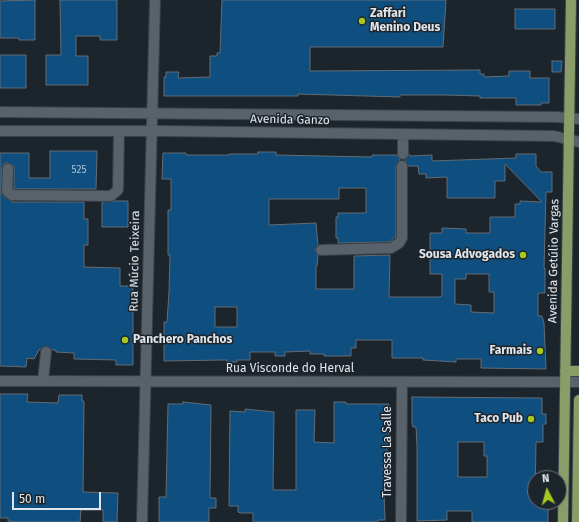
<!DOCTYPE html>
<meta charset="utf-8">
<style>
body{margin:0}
#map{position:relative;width:579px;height:522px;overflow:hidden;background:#1d252c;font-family:"Fira Sans",sans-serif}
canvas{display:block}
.north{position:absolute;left:527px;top:470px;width:40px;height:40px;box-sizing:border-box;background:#1d252c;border:1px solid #6b7278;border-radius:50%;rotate:354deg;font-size:11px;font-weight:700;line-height:16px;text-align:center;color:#e0e6eb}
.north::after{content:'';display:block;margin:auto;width:14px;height:18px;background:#a6c820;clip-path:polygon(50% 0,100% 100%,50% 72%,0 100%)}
.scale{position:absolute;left:12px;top:492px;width:89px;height:18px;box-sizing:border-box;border:2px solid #e0e6eb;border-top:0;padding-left:5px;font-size:12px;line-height:14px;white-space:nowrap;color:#e0e6eb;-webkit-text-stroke:3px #1d252c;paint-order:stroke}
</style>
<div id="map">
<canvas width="579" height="522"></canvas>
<div class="north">N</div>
<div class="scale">50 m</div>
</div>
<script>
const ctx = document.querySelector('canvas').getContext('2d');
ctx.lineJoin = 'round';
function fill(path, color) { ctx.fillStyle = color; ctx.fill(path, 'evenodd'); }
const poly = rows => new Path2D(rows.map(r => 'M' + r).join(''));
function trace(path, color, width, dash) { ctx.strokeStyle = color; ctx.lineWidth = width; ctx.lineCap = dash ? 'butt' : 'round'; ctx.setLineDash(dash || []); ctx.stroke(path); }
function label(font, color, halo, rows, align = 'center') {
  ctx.font = font + ' "Fira Sans",sans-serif'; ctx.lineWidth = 3; ctx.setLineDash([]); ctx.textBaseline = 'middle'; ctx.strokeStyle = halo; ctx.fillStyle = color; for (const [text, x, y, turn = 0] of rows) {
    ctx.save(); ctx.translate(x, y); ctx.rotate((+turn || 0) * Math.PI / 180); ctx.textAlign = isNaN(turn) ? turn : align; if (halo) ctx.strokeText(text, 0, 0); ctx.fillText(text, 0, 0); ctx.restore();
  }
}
const building = poly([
 [35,0,35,40,19,40,19,38,0,38,0,1,35,0],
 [60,0,117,0,117,40,100,40,100,36,76,36,76,56,88,56,88,85,46,85,46,55,61,55,60,0],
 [222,0,446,0,443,47,310,47,310,71,480,70,480,74,484,74,484,77,509,76,509,71,530,71,530,78,549,78,549,103,541,103,541,105,516,105,516,98,480,98,480,96,446,95,400,95,400,97,298,94,298,96,164,96,164,77,166,77,166,72,179,72,178,78,210,77,210,56,217,56,217,53,220,53,222,0],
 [515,9,555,9,555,29,515,29,515,9],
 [0,55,26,55,26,88,0,88,0,55],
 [552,61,562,61,561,72,552,72,552,61],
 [50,151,97,151,96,189,14,189,14,166,8,163,5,163,2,168,1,193,12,202,84,202,84,219,88,219,88,245,84,245,84,267,120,268,120,286,133,286,133,365,116,365,116,360,74,359,74,353,56,352,56,350,52,350,46,346,39,350,34,359,27,358,26,367,0,366,0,153,29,153,29,178,50,178,50,151],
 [258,152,276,152,276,155,322,156,372,157,372,155,397,155,400,160,396,166,396,236,389,242,338,243,338,238,336,238,336,217,338,217,338,213,366,213,366,188,339,188,339,199,269,199,269,225,316,223,318,245,315,250,318,255,317,266,316,266,316,289,354,289,354,256,390,255,389,297,440,297,442,295,442,274,430,274,430,233,442,233,442,228,466,229,466,233,490,233,490,217,515,217,515,204,520,204,520,201,542,202,505,164,505,181,495,181,495,198,447,198,447,177,426,178,426,174,419,174,418,166,408,166,405,160,409,154,411,156,432,155,432,161,516,158,516,154,536,154,536,166,541,172,552,172,552,192,546,192,544,268,545,268,545,293,538,293,538,316,542,316,544,323,546,369,481,368,481,359,456,359,456,362,423,360,423,358,392,358,392,340,356,340,356,348,351,348,351,356,324,356,324,354,310,354,310,351,285,352,285,356,275,356,275,352,250,352,250,360,237,360,237,362,227,362,227,360,223,360,164,361,164,322,167,322,169,292,170,255,168,255,168,210,171,210,171,179,162,179,163,153,186,153,186,155,229,155,229,154,258,154,258,152],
 [466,274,489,274,489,292,494,292,494,313,471,312,471,305,455,304,455,279,466,279,466,274],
 [215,307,237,307,237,327,215,327,215,307],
 [115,201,128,201,128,227,102,227,102,202,115,201],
 [0,394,28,394,27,402,58,403,59,395,82,395,82,401,84,401,83,492,118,493,117,522,103,522,103,510,81,510,80,522,17,522,8,521,8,518,0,518,0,394],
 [412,397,542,398,542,414,546,414,546,424,543,424,543,442,536,442,535,502,548,502,548,522,472,522,472,511,447,511,447,520,417,521,417,445,416,427,413,427,412,423,412,397],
 [458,442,484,442,484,456,487,456,487,477,458,477,458,442],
 [183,402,211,405,210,498,216,498,216,508,209,508,209,522,159,522,159,497,166,497,168,404,183,404,183,402],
 [334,402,346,402,346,404,389,404,389,439,387,439,387,456,384,456,383,467,385,520,378,520,378,522,253,522,253,513,241,513,238,512,238,506,229,506,230,411,245,412,245,409,274,412,273,490,296,490,296,410,315,410,314,442,334,443,334,402]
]);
fill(building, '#0e4f80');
trace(building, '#636c75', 1);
const minor = poly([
 [0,112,557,117,579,119],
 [0,131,164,131,554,136,579,142],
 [403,154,403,134],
 [8,169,7,191,12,195,111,196,118,190,119,131],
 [321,250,391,248,399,243,402,238,402,166],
 [0,381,579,382],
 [43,381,46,352],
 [142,522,155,0],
 [401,522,402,382]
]);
const major = poly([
 [565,371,579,371],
 [563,522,571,0],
 [577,522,579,400]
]);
trace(minor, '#3b4248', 12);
trace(major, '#3b4248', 12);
trace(minor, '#59626b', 10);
trace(major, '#8a9c68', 10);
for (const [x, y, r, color] of [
 [362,21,4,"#a6c820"],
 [523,255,4,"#a6c820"],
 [125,340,4,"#a6c820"],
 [540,351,4,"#a6c820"],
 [531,419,4,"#a6c820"]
]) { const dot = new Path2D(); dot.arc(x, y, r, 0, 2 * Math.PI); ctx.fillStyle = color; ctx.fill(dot); trace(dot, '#1d252c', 1.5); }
label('10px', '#acc0d0', null, [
 ["525",79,170]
]);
label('bold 12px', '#e0e6eb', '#1d252c', [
 ["Zaffari",370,14,"left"],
 ["Menino Deus",370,28,"left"],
 ["Sousa Advogados",515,255],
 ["Panchero Panchos",133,340,"left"],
 ["Farmais",532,351],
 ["Taco Pub",523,419]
], 'right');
label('12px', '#e0e6eb', '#1d252c', [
 ["Avenida Ganzo",290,120,1],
 ["Rua Múcio Teixeira",135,261,-89],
 ["Avenida Getúlio Vargas",554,261,-89],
 ["Rua Visconde do Herval",290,369],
 ["Travessa La Salle",388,452,-90]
]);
</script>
